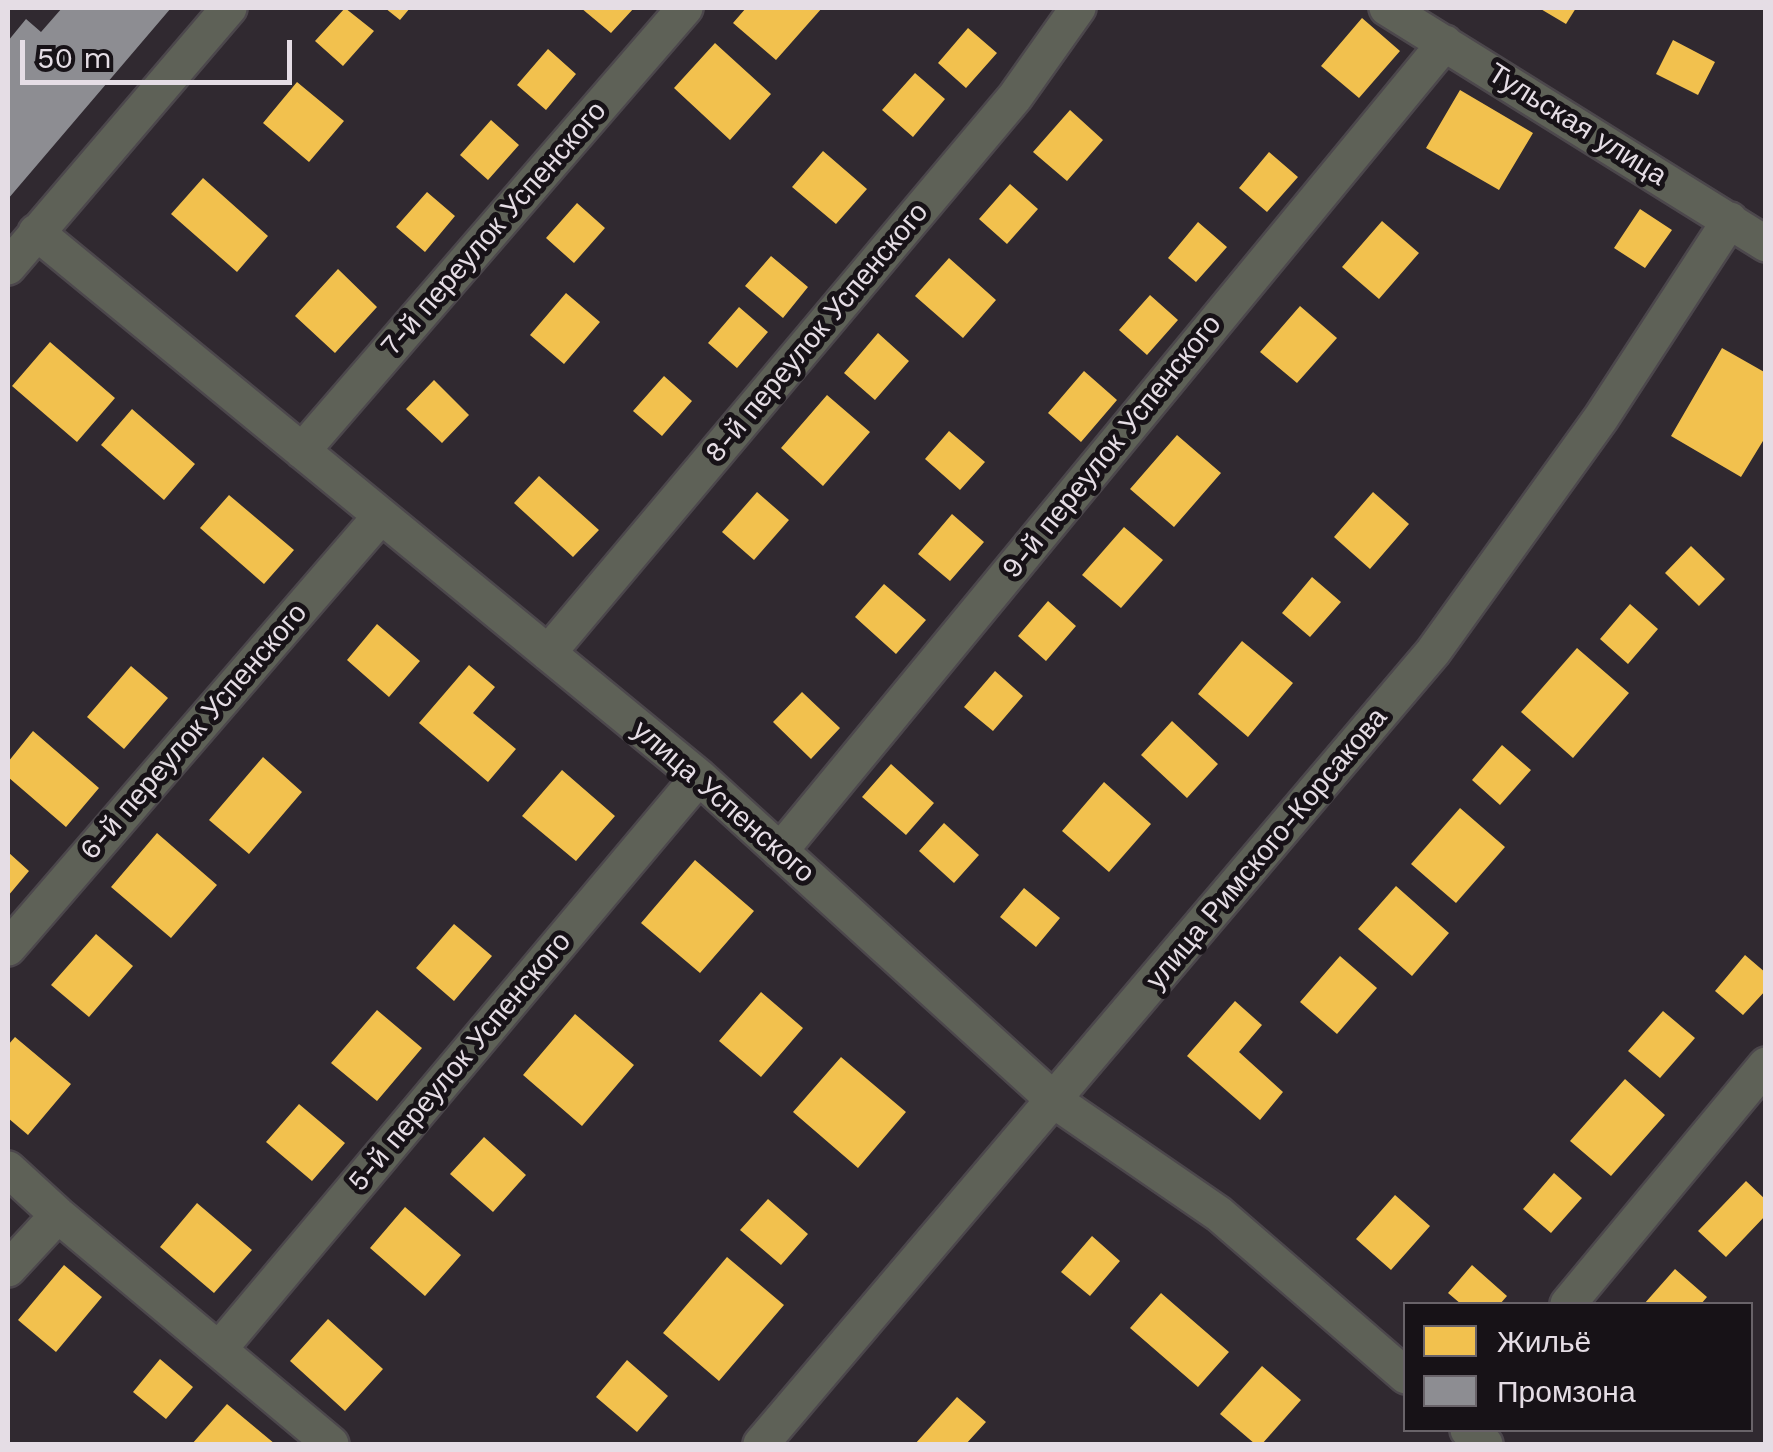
<!DOCTYPE html>
<meta charset="utf-8">
<style>
body{margin:0}
#map{position:relative;width:1773px;height:1452px;overflow:hidden;background:#302930;font-family:"Work Sans",sans-serif}
canvas{display:block}
.frame{position:absolute;inset:0;border:10px solid #e5dde5;pointer-events:none}
.legend{position:absolute;left:1403px;top:1302px;width:350px;height:130px;box-sizing:border-box;background:#171217;border:2px solid #696369;margin:0;padding:12px 18px;list-style:none;font-size:30px;color:#e5dde5}
.legend li{display:flex;align-items:center;gap:20px;height:50px}
.legend b{width:50px;border:2px solid #696369}
.scale{position:absolute;left:20px;top:40px;width:272px;height:45px;box-sizing:border-box;border:5px solid #e5dde5;border-top:0;padding-left:12px;font-size:30px;line-height:35px;white-space:nowrap;color:#e5dde5;-webkit-text-stroke:8px #171217;paint-order:stroke}
</style>
<div id="map">
<canvas width="1773" height="1452"></canvas>
<div class="frame"></div>
<ul class="legend">
<li><b style="height:28px;background:#f2c14e"></b>Жильё</li>
<li><b style="height:28px;background:#8d8d92"></b>Промзона</li>
</ul>
<div class="scale">50 m</div>
</div>
<script>
const ctx = document.querySelector('canvas').getContext('2d');
ctx.lineJoin = 'round';
function fill(path, color) { ctx.fillStyle = color; ctx.fill(path, 'evenodd'); }
const poly = rows => new Path2D(rows.map(r => 'M' + r).join(''));
function trace(path, color, width, dash) { ctx.strokeStyle = color; ctx.lineWidth = width; ctx.lineCap = dash ? 'butt' : 'round'; ctx.setLineDash(dash || []); ctx.stroke(path); }
function label(font, color, halo, rows, align = 'center') {
  ctx.font = font + ' "Work Sans",sans-serif'; ctx.lineWidth = 10; ctx.setLineDash([]); ctx.textBaseline = 'middle'; ctx.strokeStyle = halo; ctx.fillStyle = color; for (const [text, x, y, turn = 0] of rows) {
    ctx.save(); ctx.translate(x, y); ctx.rotate((+turn || 0) * Math.PI / 180); ctx.textAlign = isNaN(turn) ? turn : align; if (halo) ctx.strokeText(text, 0, 0); ctx.fillText(text, 0, 0); ctx.restore();
  }
}
fill(poly([
 [345,8,374,31,343,66,315,41],
 [385,8,410,8,400,20],
 [581,8,634,8,611,33],
 [746,8,822,8,776,60,733,23],
 [1539,8,1576,8,1566,24],
 [1362,18,1400,51,1359,98,1321,66],
 [968,28,997,53,966,88,938,63],
 [1673,40,1715,62,1698,95,1656,74],
 [715,43,771,94,730,140,674,88],
 [548,49,576,74,546,110,517,85],
 [915,73,945,99,913,137,882,110],
 [297,82,344,121,309,162,263,123],
 [1460,90,1533,133,1499,190,1426,148],
 [1070,110,1103,140,1067,181,1033,152],
 [491,120,519,145,488,180,460,155],
 [823,151,867,189,836,224,792,187],
 [1269,152,1298,177,1267,212,1239,188],
 [203,178,268,236,237,272,171,214],
 [1010,184,1038,209,1007,244,979,219],
 [427,192,455,216,425,252,396,227],
 [577,203,605,228,574,263,546,238],
 [1640,209,1672,230,1645,268,1614,248],
 [1382,221,1419,253,1379,299,1342,267],
 [1198,222,1227,247,1196,282,1168,258],
 [771,256,808,287,783,318,745,286],
 [949,258,996,300,963,338,915,296],
 [338,269,377,307,335,353,295,316],
 [566,293,600,322,564,364,530,335],
 [1150,295,1178,320,1147,355,1119,330],
 [1300,306,1337,338,1297,383,1260,352],
 [739,307,768,332,737,368,708,343],
 [878,333,909,361,875,400,844,373],
 [50,342,115,398,77,442,12,386],
 [1722,348,1766,373,1766,436,1741,477,1671,436],
 [1084,371,1117,400,1081,442,1048,413],
 [664,376,692,401,662,436,633,411],
 [434,380,469,415,442,443,406,409],
 [827,395,870,432,823,486,781,448],
 [132,409,195,464,164,500,101,445],
 [949,431,985,462,960,490,925,459],
 [1177,435,1221,473,1174,527,1130,489],
 [539,476,599,530,573,557,514,503],
 [757,492,789,520,754,560,722,532],
 [1373,492,1409,524,1370,569,1334,537],
 [229,495,294,550,264,584,200,528],
 [952,514,984,542,950,581,918,554],
 [1124,527,1163,560,1121,608,1082,575],
 [1691,546,1725,579,1699,606,1665,573],
 [1312,577,1341,602,1310,637,1282,613],
 [884,584,926,620,896,654,855,617],
 [1048,601,1076,626,1046,661,1018,636],
 [1630,604,1658,629,1628,664,1600,639],
 [377,624,420,661,389,697,347,660],
 [1242,641,1293,683,1248,737,1198,694],
 [1577,648,1629,693,1573,758,1521,712],
 [469,665,495,687,473,713,516,749,488,782,419,723],
 [131,666,168,698,124,749,87,717],
 [995,671,1023,696,993,731,964,707],
 [802,692,840,728,811,759,773,722],
 [1172,721,1218,764,1187,798,1141,755],
 [33,731,99,788,66,827,8,777,8,762],
 [1502,745,1531,770,1500,805,1472,780],
 [263,757,302,792,249,854,209,820],
 [891,764,934,803,906,835,862,797],
 [562,770,615,816,576,861,522,816],
 [1104,782,1151,824,1109,872,1062,831],
 [1460,808,1505,847,1456,903,1411,864],
 [944,823,979,855,954,883,919,851],
 [157,833,217,885,171,938,111,887],
 [8,852,29,871,8,896],
 [695,860,754,911,700,973,641,923],
 [1396,886,1449,933,1412,976,1358,929],
 [1024,888,1060,918,1036,947,1000,917],
 [454,924,492,956,454,1001,416,968],
 [96,934,133,966,89,1017,51,985],
 [1745,955,1766,973,1766,990,1743,1015,1715,991],
 [1340,956,1377,988,1337,1034,1300,1002],
 [761,992,803,1028,761,1077,719,1041],
 [1235,1001,1262,1025,1239,1052,1283,1092,1260,1120,1187,1056],
 [377,1010,422,1048,377,1101,331,1063],
 [1663,1011,1695,1038,1660,1078,1628,1051],
 [575,1014,634,1065,582,1126,523,1075],
 [15,1037,71,1084,28,1135,8,1118,8,1045],
 [841,1057,906,1112,858,1168,793,1112],
 [1625,1079,1665,1115,1611,1176,1570,1141],
 [299,1104,345,1143,312,1181,266,1142],
 [484,1137,526,1175,493,1212,450,1174],
 [1554,1173,1582,1198,1551,1233,1523,1209],
 [1746,1181,1766,1200,1766,1215,1726,1257,1698,1231],
 [1395,1195,1430,1226,1391,1270,1356,1239],
 [768,1199,808,1234,781,1265,740,1230],
 [197,1203,252,1250,214,1293,160,1247],
 [405,1207,461,1255,425,1296,370,1248],
 [1092,1236,1120,1261,1090,1296,1061,1272],
 [727,1257,784,1305,719,1381,663,1333],
 [64,1265,102,1297,56,1352,18,1320],
 [1472,1265,1507,1296,1500,1304,1461,1304,1448,1293],
 [1675,1269,1707,1297,1701,1304,1644,1304],
 [1161,1293,1229,1352,1198,1387,1130,1328],
 [328,1319,383,1369,345,1411,290,1361],
 [160,1359,193,1387,166,1419,133,1392],
 [627,1360,668,1396,637,1432,596,1397],
 [1262,1366,1301,1400,1262,1444,1255,1444,1220,1414],
 [957,1397,986,1422,966,1444,915,1444],
 [227,1404,275,1444,192,1444]
]), '#f2c14e');
fill(poly([
 [62,8,171,8,8,199,8,41,26,19,41,32]
]), '#8d8d92');
const minor = poly([
 [1387,8,1766,244],
 [36,232,699,777,1055,1101,1219,1214,1406,1376],
 [8,267,229,8],
 [302,451,685,8],
 [548,653,1015,97,1078,8],
 [780,851,1445,43],
 [8,948,380,517],
 [8,1169,58,1215,331,1444],
 [8,1269,58,1215],
 [1568,1304,1766,1065],
 [220,1348,699,777],
 [1468,1430,1485,1444],
 [761,1444,1433,652,1601,418,1730,220]
]);
trace(minor, '#4c474c', 40);
trace(minor, '#5e6157', 35);
label('28px', '#e5dde5', '#171217', [
 ["Тульская улица",1577,125,32],
 ["7-й переулок Успенского",494,229,-49],
 ["8-й переулок Успенского",817,333,-50],
 ["9-й переулок Успенского",1112,447,-51],
 ["6-й переулок Успенского",194,732,-49],
 ["улица Успенского",723,802,41],
 ["улица Римского-Корсакова",1267,849,-50],
 ["5-й переулок Успенского",460,1062,-50]
]);
</script>
